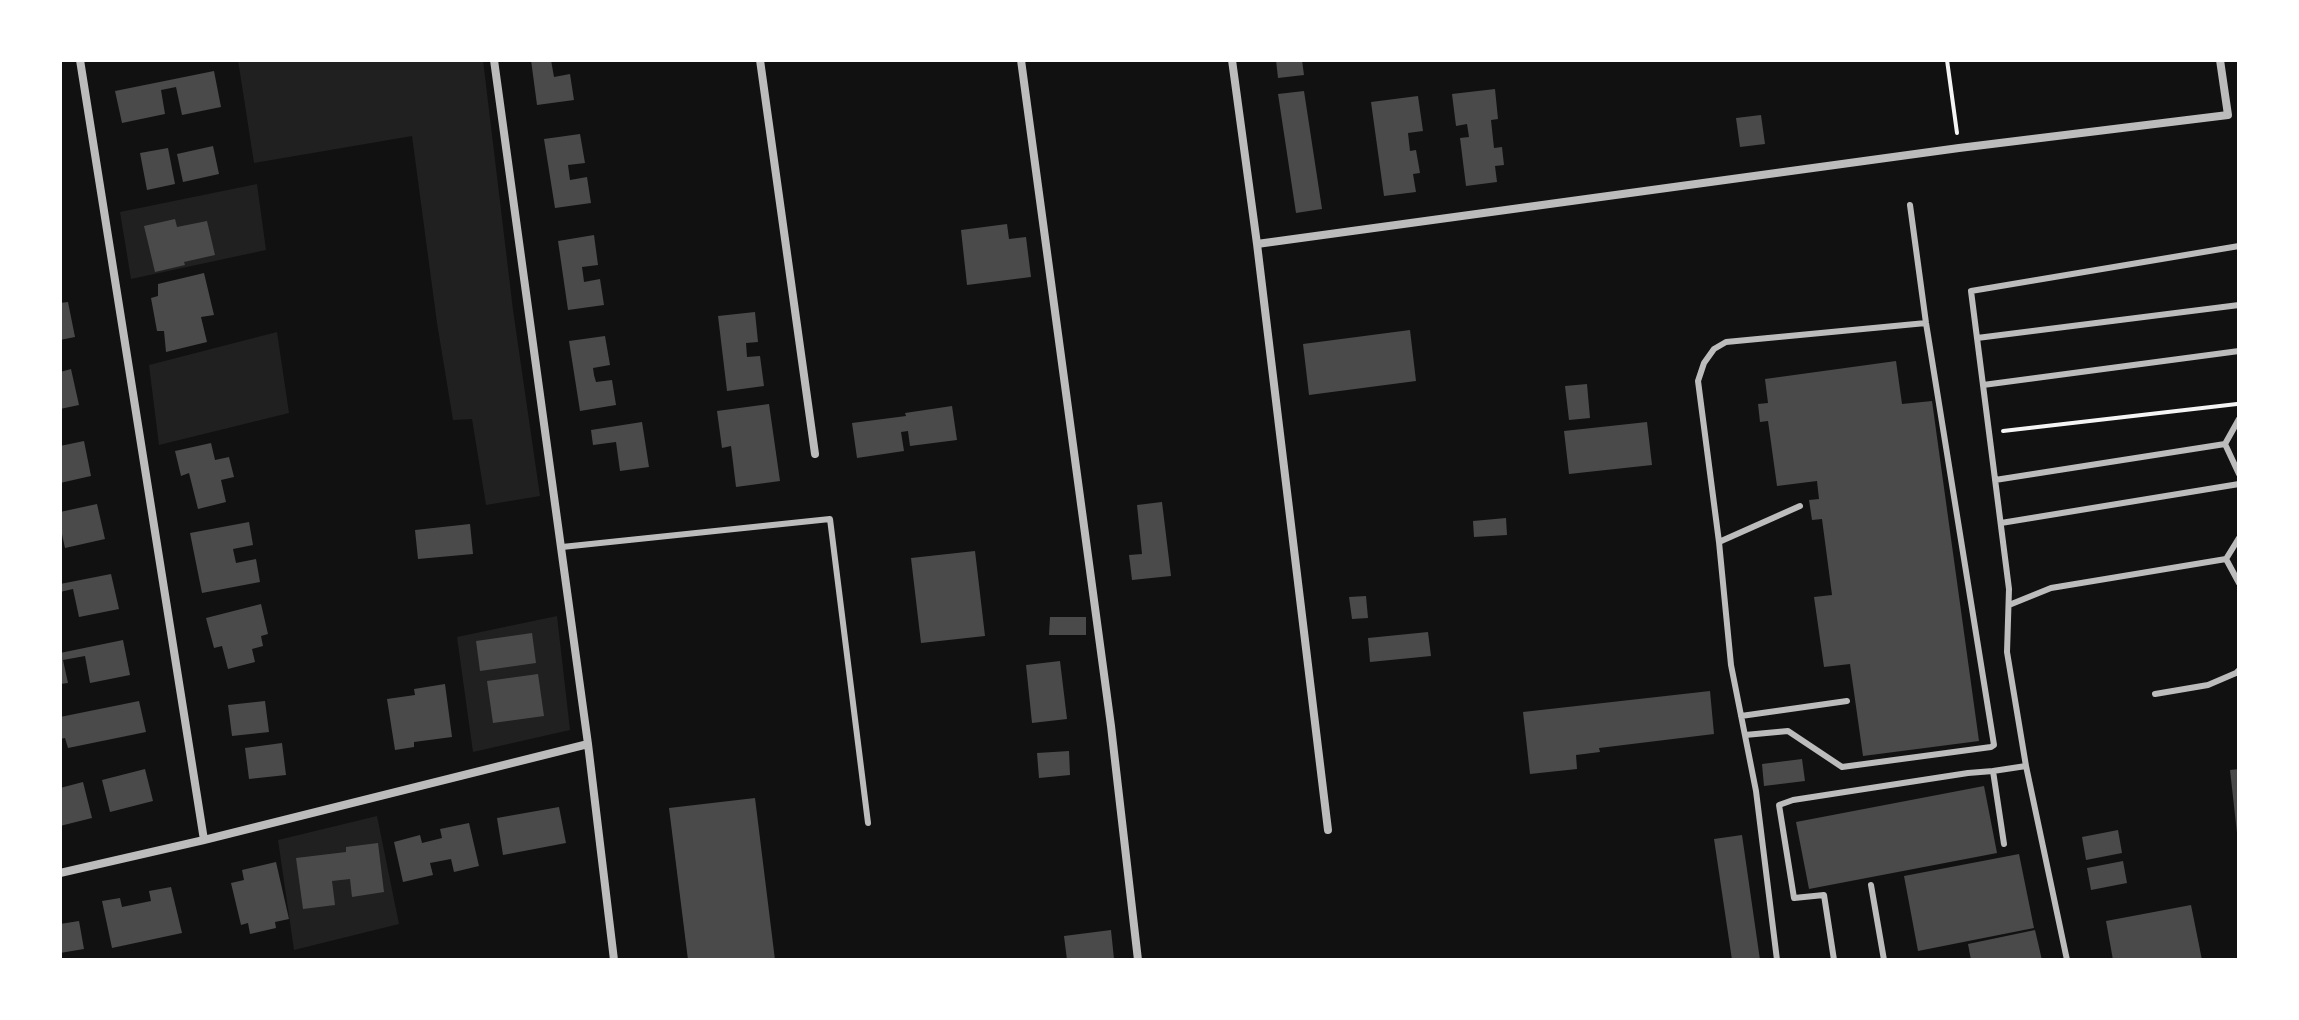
<!DOCTYPE html>
<style>
body{margin:0}
#map{position:relative;width:2299px;height:1020px;overflow:hidden;background:#111;font-family:"Noto Sans",sans-serif}
canvas{display:block}
.frame{position:absolute;inset:0;border:62px solid #fff;pointer-events:none}
</style>
<div id="map">
<canvas width="2299" height="1020"></canvas>
<div class="frame"></div>
</div>
<script>
const ctx = document.querySelector('canvas').getContext('2d');
ctx.lineJoin = 'round';
function fill(path, color) { ctx.fillStyle = color; ctx.fill(path, 'evenodd'); }
const poly = rows => new Path2D(rows.map(r => 'M' + r).join(''));
function trace(path, color, width, dash) { ctx.strokeStyle = color; ctx.lineWidth = width; ctx.lineCap = dash ? 'butt' : 'round'; ctx.setLineDash(dash || []); ctx.stroke(path); }
fill(poly([
 [238,60,483,60,513,310,540,496,486,505,472,419,453,420,437,323,412,136,254,163],
 [257,184,266,250,131,279,120,212],
 [277,332,289,413,159,445,149,365],
 [557,616,570,730,473,752,457,637],
 [377,816,399,924,294,950,278,840]
]), '#202020');
fill(poly([
 [531,60,551,60,554,77,570,74,574,100,537,105],
 [1276,60,1302,60,1304,75,1278,78],
 [214,71,221,107,182,115,176,87,161,90,165,114,122,123,115,91],
 [1495,89,1498,119,1491,120,1494,148,1502,147,1504,165,1495,166,1497,182,1466,186,1460,138,1469,137,1467,124,1456,126,1452,94],
 [1304,91,1322,209,1296,213,1278,94],
 [1418,96,1423,131,1408,133,1410,151,1416,150,1420,173,1413,174,1416,192,1384,196,1371,102],
 [1761,115,1765,144,1740,147,1736,118],
 [580,134,585,163,568,165,570,180,587,177,591,203,555,208,544,139],
 [213,146,219,174,183,182,177,154],
 [168,148,175,184,147,190,140,153],
 [175,219,177,227,207,221,215,255,184,262,185,265,155,272,144,226],
 [1007,224,1009,239,1026,237,1031,277,967,285,961,230],
 [594,235,598,265,582,267,583,274,584,282,600,279,604,305,568,310,558,241],
 [204,273,214,315,201,317,207,342,166,352,164,331,157,331,151,298,158,296,158,284],
 [68,302,75,337,60,340,60,303],
 [755,312,758,342,746,343,747,357,760,356,764,386,727,391,718,316],
 [1410,330,1416,381,1309,395,1303,344],
 [605,336,610,365,593,368,594,375,596,382,612,380,616,405,580,411,569,341],
 [1896,361,1902,404,1932,401,1979,741,1863,756,1850,664,1824,667,1814,597,1832,595,1822,519,1812,520,1809,500,1819,499,1817,481,1777,486,1768,421,1760,422,1758,404,1768,403,1765,379],
 [71,369,79,405,60,409,60,372],
 [1587,384,1590,418,1569,420,1565,386],
 [769,404,780,481,736,487,731,446,722,448,717,411],
 [952,406,957,440,910,446,908,431,901,432,904,451,857,458,852,423,906,416,905,413],
 [642,422,649,467,620,471,616,442,593,445,591,430],
 [1647,422,1652,465,1569,474,1564,431],
 [84,441,91,476,60,483,60,446],
 [211,443,215,460,229,457,234,477,221,480,226,502,198,509,189,473,181,476,175,451],
 [1162,502,1171,576,1132,580,1129,555,1142,554,1137,505],
 [97,504,105,539,65,548,60,525,60,512],
 [1506,518,1507,535,1474,537,1473,521],
 [249,522,253,545,233,549,236,563,256,559,260,582,202,593,190,533],
 [470,524,473,554,418,559,415,530],
 [975,551,985,636,921,643,911,558],
 [111,574,119,609,79,617,73,589,60,592,60,584],
 [1366,596,1368,618,1352,619,1349,597],
 [261,604,268,634,261,636,263,646,252,649,255,662,228,669,222,646,214,648,206,618],
 [1050,617,1086,617,1086,635,1049,635],
 [1428,632,1431,656,1370,662,1368,638],
 [532,633,536,663,480,671,476,641],
 [123,640,130,675,90,683,85,656,63,660,68,683,60,684,60,653],
 [1060,661,1067,719,1032,723,1026,665],
 [538,674,544,716,493,723,487,681],
 [445,684,452,737,414,742,414,747,395,750,387,699,415,695,414,689],
 [1710,691,1714,734,1599,748,1600,752,1576,755,1577,769,1530,774,1523,712],
 [139,701,146,732,68,748,65,738,60,739,60,717],
 [265,701,269,732,232,736,228,705],
 [282,743,286,775,249,779,245,748],
 [1069,751,1070,775,1039,778,1037,753],
 [1802,759,1805,781,1764,786,1762,764],
 [145,769,153,801,110,812,102,780],
 [2239,769,2239,833,2237,833,2230,770],
 [83,782,92,818,60,826,60,788],
 [1984,786,1997,853,1809,889,1796,822],
 [755,798,775,960,688,960,669,808],
 [559,807,566,843,503,855,497,818],
 [469,823,479,866,454,872,451,859,430,863,433,875,403,882,394,842,420,835,422,843,442,838,440,829],
 [2118,830,2122,853,2086,860,2082,837],
 [1742,835,1760,960,1732,960,1714,839],
 [378,843,384,892,352,897,350,879,332,881,335,905,303,909,296,858,346,852,346,847],
 [2019,854,2034,928,1918,951,1904,876],
 [2123,861,2127,883,2091,890,2087,868],
 [276,862,289,919,275,922,276,928,250,934,248,923,241,925,231,883,244,880,242,870],
 [171,887,182,933,112,948,102,901,120,898,122,907,151,901,149,891],
 [2191,905,2202,960,2113,960,2106,921],
 [79,921,84,949,60,953,60,924],
 [1111,930,1114,959,1067,960,1064,936],
 [2035,930,2042,960,1971,960,1968,944]
]), '#4a4a4a');
trace(poly([
 [1947,60,1957,133],
 [2003,431,2237,404]
]), '#f5f5f5', 4);
trace(poly([
 [1977,338,2239,305],
 [1983,385,2239,351],
 [2225,444,2239,474],
 [1995,480,2225,444,2239,419],
 [2001,523,2239,484],
 [1719,542,1800,506],
 [562,547,830,519,868,823],
 [2226,559,2239,538],
 [2009,605,2051,588,2226,559,2239,583],
 [2155,694,2208,685,2236,673,2239,670],
 [1741,716,1847,701],
 [1745,735,1788,731,1842,767,1991,747,1994,745,1926,323,1910,205],
 [2026,766,2007,652,2009,589,1971,291,2239,246],
 [1993,771,2026,766,2067,960],
 [1871,885,1884,960],
 [1777,960,1756,791,1731,665,1719,542,1698,381,1704,363,1714,349,1726,342,1926,323],
 [1834,960,1824,895,1794,898,1779,805,1793,800,1968,773,1993,771,2004,844]
]), '#bcbcbc', 6);
trace(poly([
 [80,60,204,840],
 [494,60,588,744,614,960],
 [760,60,815,454],
 [1021,60,1111,726,1138,960],
 [1232,60,1257,244,1328,830],
 [1257,244,1959,148,2228,115,2220,60],
 [60,873,204,840,588,744]
]), '#bcbcbc', 8);
</script>
